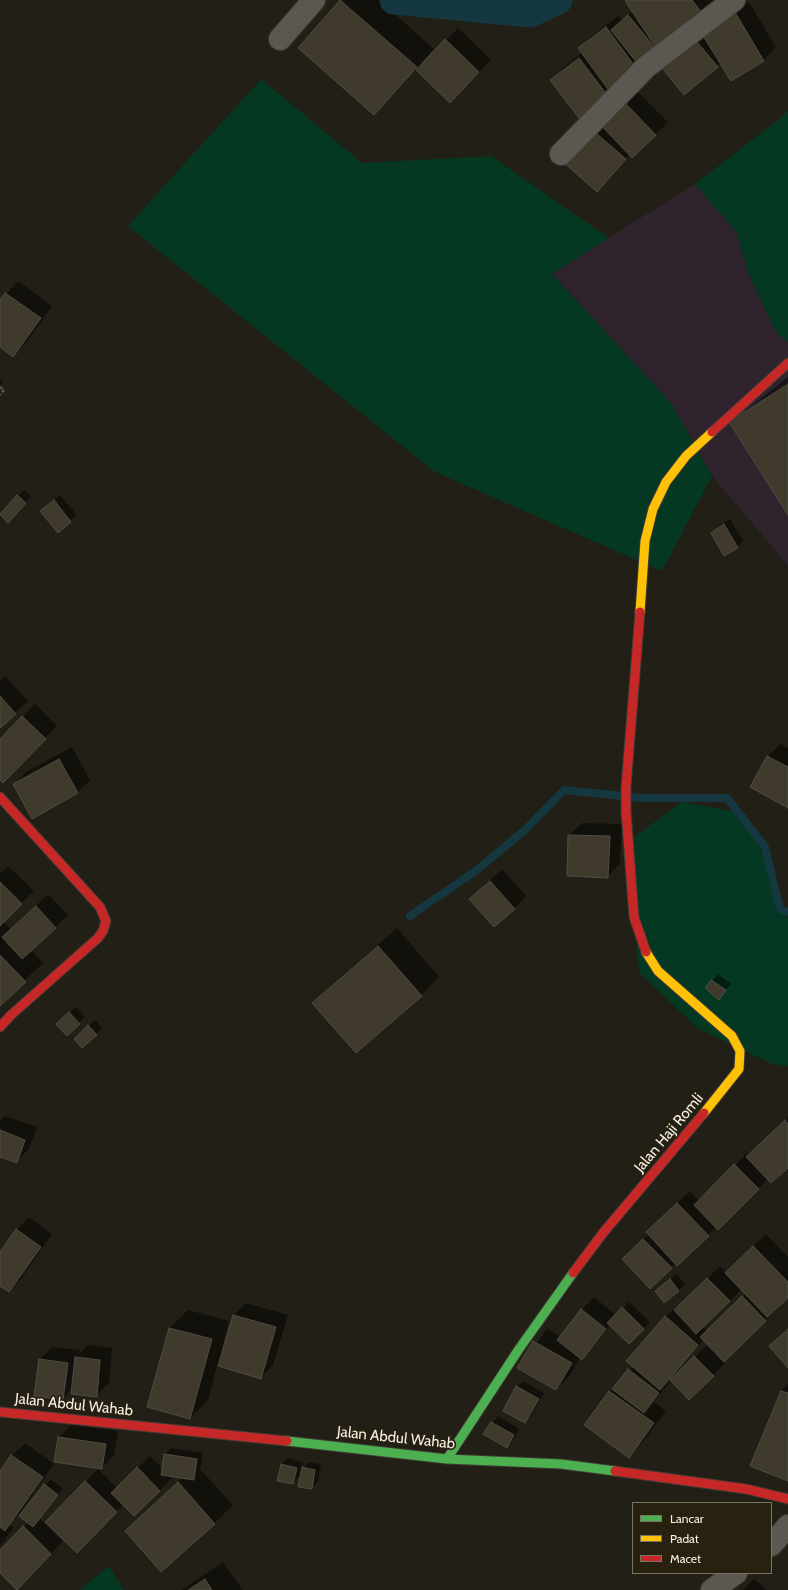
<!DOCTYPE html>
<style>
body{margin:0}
#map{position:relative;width:788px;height:1590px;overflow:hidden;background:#221f16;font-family:Cabin,sans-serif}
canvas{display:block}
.legend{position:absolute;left:632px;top:1502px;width:140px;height:72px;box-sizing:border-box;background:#282110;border:1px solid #7a7466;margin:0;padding:5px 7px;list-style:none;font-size:12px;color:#f6f1e6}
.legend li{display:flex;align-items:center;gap:8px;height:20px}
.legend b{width:20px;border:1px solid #7a7466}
</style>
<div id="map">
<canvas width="788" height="1590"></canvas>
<ul class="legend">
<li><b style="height:5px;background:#4caf50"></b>Lancar</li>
<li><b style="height:5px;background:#ffc107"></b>Padat</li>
<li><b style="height:5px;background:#c62828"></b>Macet</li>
</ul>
</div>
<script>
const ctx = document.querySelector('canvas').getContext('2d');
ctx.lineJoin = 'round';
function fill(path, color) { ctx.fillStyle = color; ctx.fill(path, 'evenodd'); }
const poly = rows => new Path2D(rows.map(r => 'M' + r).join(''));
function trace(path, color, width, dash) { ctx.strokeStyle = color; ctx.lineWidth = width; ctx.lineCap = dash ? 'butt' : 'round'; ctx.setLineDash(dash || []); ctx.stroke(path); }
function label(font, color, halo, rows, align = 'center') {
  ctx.font = font + ' Cabin,sans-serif'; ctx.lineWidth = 3.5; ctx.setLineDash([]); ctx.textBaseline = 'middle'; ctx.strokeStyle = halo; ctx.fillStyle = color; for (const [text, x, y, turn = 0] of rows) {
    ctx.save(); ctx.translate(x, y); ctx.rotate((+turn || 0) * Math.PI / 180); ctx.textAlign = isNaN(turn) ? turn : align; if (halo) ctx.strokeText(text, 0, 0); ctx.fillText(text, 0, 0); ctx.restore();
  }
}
fill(poly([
 [695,184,737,233,748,273,776,332,788,343,788,565,712,476,671,403,552,273]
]), '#2f232d');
fill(poly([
 [261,79,362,163,491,156,609,238,552,274,671,403,712,476,662,571,435,472,128,226],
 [788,111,788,343,776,332,748,273,737,233,695,184,778,120],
 [682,802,746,814,788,919,788,1066,772,1064,697,1028,639,972,627,842],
 [109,1566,124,1590,80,1590]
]), '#053822');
fill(poly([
 [342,0,379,0,434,49,421,63,422,65,458,28,491,60,450,102,416,69,374,114,299,48],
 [628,0,713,0,608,95,551,80,563,68,582,53,579,48,591,36,619,16,622,20,633,11],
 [749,2,776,47,764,60,731,80,721,63,684,94,659,63,716,22],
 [633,87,668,122,655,135,630,154,609,178,562,160],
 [18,281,52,306,26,343,13,356,0,346,0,301],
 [788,377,788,513,730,423],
 [0,379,3,381,0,385],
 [24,490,31,496,14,515,18,496],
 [60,495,77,515,58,531,41,511],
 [730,519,743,541,737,547,712,533,718,527],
 [5,676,28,701,0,727,0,681],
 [35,704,57,726,3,781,0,779,0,740],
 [780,744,788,748,788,807,751,787,768,756],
 [72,747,90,780,78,792,32,818,14,784,26,772],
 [582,823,622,824,620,864,607,877,569,835],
 [8,866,34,891,3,921,11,930,48,894,68,915,31,950,43,963,0,1004,0,874],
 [502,869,526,896,514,909,470,899],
 [397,928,439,977,421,995,314,1003,332,985],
 [718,974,731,984,719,998,706,988],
 [76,1007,85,1017,67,1034,58,1024],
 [95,1020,102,1028,82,1047,81,1033],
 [5,1116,37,1127,29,1149,16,1162,0,1156,0,1121],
 [788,1118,788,1166,768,1179,718,1229,717,1227,676,1263,650,1287,623,1259,649,1234,659,1220,690,1191,699,1201,747,1153,749,1155],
 [29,1217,52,1234,21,1279,9,1291,0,1285,0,1253,16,1230],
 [766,1234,788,1257,788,1296,723,1361,725,1363,713,1376,671,1380,708,1344,703,1340,669,1379,671,1380,654,1402,666,1411,641,1444,628,1457,585,1425,610,1391,633,1366,665,1317,678,1305,679,1306,720,1266,726,1272],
 [742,1289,746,1293,708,1331,703,1327],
 [677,1274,685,1285,679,1291,662,1285],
 [594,1297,616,1315,629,1302,650,1322,629,1343,610,1325,594,1346,582,1359,580,1357,569,1377,556,1389,518,1368,547,1329,561,1337,582,1310],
 [246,1303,288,1315,273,1365,260,1378,217,1365,208,1400,190,1418,148,1406,170,1328,188,1310,229,1321,222,1348,224,1348,234,1315],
 [88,1345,112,1348,109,1383,96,1396,73,1388,62,1399,40,1359,52,1347,80,1350,79,1354],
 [523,1381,544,1393,531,1416,525,1422,517,1387],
 [788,1384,788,1480,752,1465,781,1391],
 [498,1416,519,1429,513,1441,507,1447,492,1423],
 [71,1425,118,1431,114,1455,102,1468,59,1437],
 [25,1443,54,1464,17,1517,10,1524,14,1527,0,1546,0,1473,12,1456],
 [171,1448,203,1453,200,1469,233,1505,215,1523,162,1571,126,1531,183,1477,169,1475,172,1478,159,1491,124,1504,77,1552,46,1522,98,1469,117,1488,150,1456,163,1469,165,1454],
 [288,1458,303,1462,301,1469,309,1462,321,1464,318,1482,311,1488,301,1475,293,1483,282,1464],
 [51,1479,63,1489,40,1519,63,1541,30,1576,0,1571,0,1551,29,1522,45,1485],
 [223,1562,243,1590,182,1590],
 [754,1579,767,1590,743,1590]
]), '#0007');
trace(poly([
 [410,916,477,870,525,830,564,790,642,798,727,798,765,847,780,909,788,912]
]), '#15373f', 8);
trace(poly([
 [394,0,530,13,558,0]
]), '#15373f', 29);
const building = poly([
 [340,0,417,67,374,115,298,48,340,0],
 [627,0,692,0,702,13,655,46,625,1,627,0],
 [736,14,764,61,731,81,702,34,736,14],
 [628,15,656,49,638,64,611,30,628,15],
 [606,27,636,68,608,89,578,48,606,27],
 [691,35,718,67,684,95,658,63,691,35],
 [445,39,479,72,450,103,416,70,445,39],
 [579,58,608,96,579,118,550,80,579,58],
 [620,98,656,135,632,158,597,121,620,98],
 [590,128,626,159,597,192,561,160,590,128],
 [5,293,41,318,13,357,0,347,0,300,5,293],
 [788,384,788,515,729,422,788,384],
 [17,495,26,503,8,523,0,514,17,495],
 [54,500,71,522,58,533,40,511,54,500],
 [724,524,738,548,724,556,711,533,724,524],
 [0,696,16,714,0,728,0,696],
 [22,716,46,739,3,783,0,780,0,739,22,716],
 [767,756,788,767,788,808,750,787,767,756],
 [59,759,78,793,32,819,13,784,59,759],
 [568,835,610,836,608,878,567,876,568,835],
 [490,881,515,909,494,927,469,899,490,881],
 [0,882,22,904,0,926,0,882],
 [36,906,56,928,22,959,2,937,36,906],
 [378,946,422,996,356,1053,312,1003,378,946],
 [0,955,26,982,0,1006,0,955],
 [711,980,726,990,719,1000,705,988,711,980],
 [69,1012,80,1024,67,1036,56,1024,69,1012],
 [88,1025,97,1035,82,1048,74,1039,88,1025],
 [785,1120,788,1124,788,1168,771,1183,746,1157,785,1120],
 [0,1130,25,1140,17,1163,0,1157,0,1130],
 [734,1164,759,1189,718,1230,694,1205,734,1164],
 [677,1203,709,1236,677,1266,646,1232,677,1203],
 [16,1229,41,1247,9,1292,0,1286,0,1252,16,1229],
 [643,1239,672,1268,650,1289,622,1259,643,1239],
 [753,1246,788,1282,788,1298,767,1317,725,1273,753,1246],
 [707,1278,730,1301,696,1334,674,1310,707,1278],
 [670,1279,679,1291,664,1303,655,1291,670,1279],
 [742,1296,766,1321,724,1362,700,1337,742,1296],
 [622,1307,644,1329,629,1344,607,1323,622,1307],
 [581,1309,606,1329,582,1360,557,1340,581,1309],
 [233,1315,276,1327,261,1379,218,1366,233,1315],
 [665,1316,698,1345,660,1390,626,1361,665,1316],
 [169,1328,212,1339,190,1419,147,1407,169,1328],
 [788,1329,788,1368,769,1346,788,1329],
 [533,1341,572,1363,556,1390,517,1368,533,1341],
 [694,1356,714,1376,689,1400,670,1380,694,1356],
 [75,1357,100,1360,97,1397,71,1394,75,1357],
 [39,1359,68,1363,63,1400,34,1396,39,1359],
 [628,1369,659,1393,644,1413,612,1389,628,1369],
 [516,1386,539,1399,525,1423,503,1411,516,1386],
 [609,1391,654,1423,629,1458,584,1425,609,1391],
 [781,1391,788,1393,788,1481,750,1466,781,1391],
 [491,1422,514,1435,507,1448,483,1434,491,1422],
 [58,1437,106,1444,102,1469,54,1462,58,1437],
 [164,1454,197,1459,194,1480,161,1475,164,1454],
 [11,1455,43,1477,5,1531,0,1527,0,1471,11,1455],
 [281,1464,297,1468,293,1484,277,1481,281,1464],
 [137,1467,160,1491,134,1516,111,1493,137,1467],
 [302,1467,315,1470,312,1489,298,1487,302,1467],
 [85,1481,117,1512,77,1553,45,1522,85,1481],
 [178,1482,215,1524,161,1572,125,1531,178,1482],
 [44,1484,58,1495,33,1527,19,1516,44,1484],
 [23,1526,51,1554,17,1590,0,1573,0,1550,23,1526],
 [205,1579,212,1590,188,1590,205,1579]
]);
fill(building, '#3f3a2b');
trace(building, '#4f4c44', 1);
const street = poly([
 [280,39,314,0],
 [561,154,646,67,734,0],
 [771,1545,788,1526],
 [712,1590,736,1573]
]);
const fast = poly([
 [287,1441,447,1459,561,1464,615,1471],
 [447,1459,519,1349,573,1273]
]);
const slow = poly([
 [640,612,645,541,653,509,666,482,686,456,712,432],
 [646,952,658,971,732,1036,740,1051,739,1069,704,1113]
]);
const jam = poly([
 [712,432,788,363],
 [640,612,626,787,626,811,634,917,646,952],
 [0,797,100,907,106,921,103,931,98,938,11,1015,0,1027],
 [573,1273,603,1233,704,1113],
 [0,1412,287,1441],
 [615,1471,746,1489,788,1499]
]);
trace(street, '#3e3b34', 24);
trace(fast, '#3e3b34', 11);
trace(slow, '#3e3b34', 11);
trace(jam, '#3e3b34', 11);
trace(poly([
 [0,387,4,390,0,395]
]), '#5a5751', 2.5, [3, 2]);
trace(street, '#5b5852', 22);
trace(fast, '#4caf50', 9);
trace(slow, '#ffc107', 9);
trace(jam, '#c62828', 9);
label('15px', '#f6f1e6', '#282110', [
 ["Jalan Haji Romli",669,1133,-50],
 ["Jalan Abdul Wahab",74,1405,6],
 ["Jalan Abdul Wahab",396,1438,6]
]);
</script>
